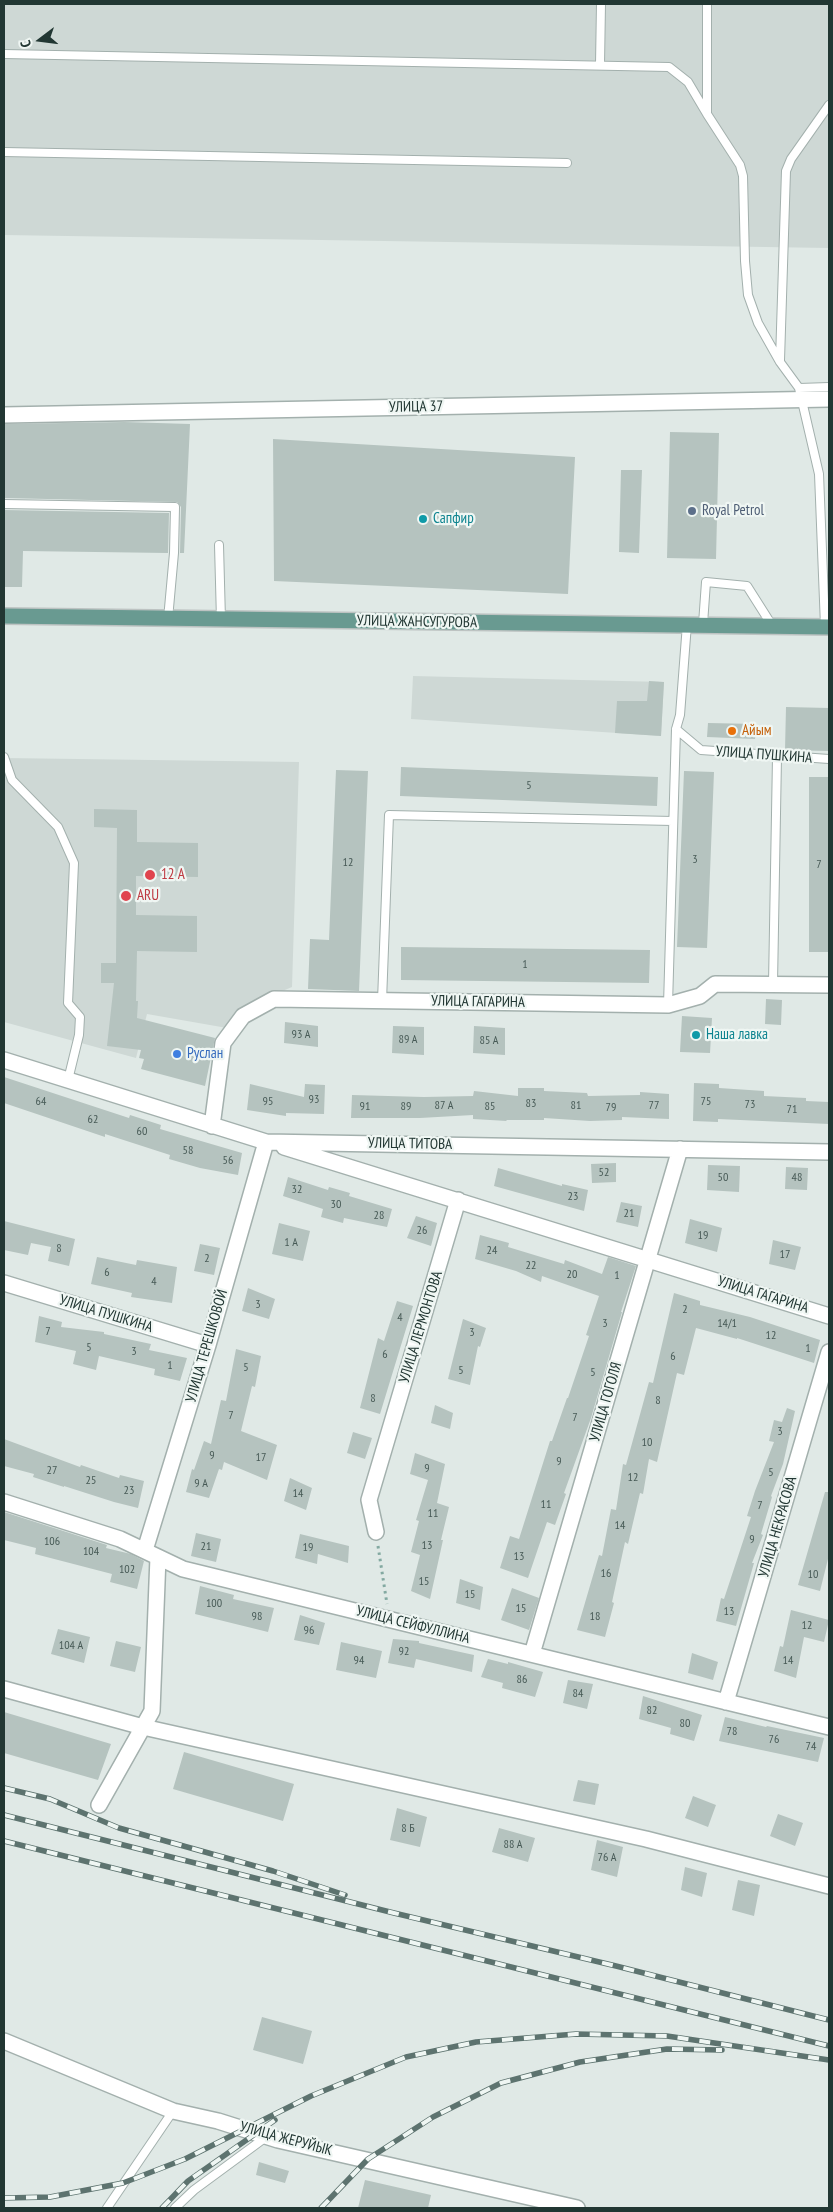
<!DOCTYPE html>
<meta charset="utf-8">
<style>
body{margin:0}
#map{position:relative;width:833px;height:2212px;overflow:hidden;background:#e0e9e6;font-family:"PT Sans Narrow",sans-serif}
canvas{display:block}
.frame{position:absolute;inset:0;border:5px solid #223733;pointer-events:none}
.north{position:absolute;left:15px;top:15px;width:50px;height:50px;-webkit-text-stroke:4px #eff6f3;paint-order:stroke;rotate:255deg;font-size:14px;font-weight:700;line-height:20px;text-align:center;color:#223733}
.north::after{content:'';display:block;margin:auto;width:18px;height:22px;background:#223733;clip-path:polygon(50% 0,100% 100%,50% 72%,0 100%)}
</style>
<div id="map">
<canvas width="833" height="2212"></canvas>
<div class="frame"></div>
<div class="north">С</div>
</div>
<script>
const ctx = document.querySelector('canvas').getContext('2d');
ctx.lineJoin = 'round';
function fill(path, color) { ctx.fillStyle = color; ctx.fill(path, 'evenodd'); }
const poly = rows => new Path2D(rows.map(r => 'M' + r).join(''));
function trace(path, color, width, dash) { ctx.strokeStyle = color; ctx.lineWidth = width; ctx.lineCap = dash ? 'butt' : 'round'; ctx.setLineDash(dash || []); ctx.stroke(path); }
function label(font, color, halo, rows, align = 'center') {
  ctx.font = font + ' "PT Sans Narrow",sans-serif'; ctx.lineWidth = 4.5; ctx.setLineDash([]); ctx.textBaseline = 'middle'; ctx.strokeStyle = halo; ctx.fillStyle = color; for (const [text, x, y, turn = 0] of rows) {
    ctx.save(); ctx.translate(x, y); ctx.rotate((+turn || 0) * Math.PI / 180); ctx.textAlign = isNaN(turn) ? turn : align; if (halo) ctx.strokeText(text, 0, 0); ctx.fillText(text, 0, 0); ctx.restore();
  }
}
fill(poly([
 [4,4,829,4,829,248,4,235],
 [413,676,664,682,661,736,411,719],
 [4,758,299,762,292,987,237,1010,227,1028,147,1014,136,1058,4,1022]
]), '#ced8d5');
fill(poly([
 [124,422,190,424,184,553,180,553,181,507,177,502,4,498,4,424],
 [670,432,719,433,716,559,667,558],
 [273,439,575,457,568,594,274,581],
 [621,470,642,470,639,553,619,552],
 [4,510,169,513,168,553,23,551,22,587,4,587],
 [649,681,664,682,661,736,615,733,617,701,647,701],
 [786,707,829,708,829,751,785,750],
 [708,723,756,724,755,739,707,737],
 [401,767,658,777,657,806,400,796],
 [336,770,368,771,359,991,308,989,310,939,329,940],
 [684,771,714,772,707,948,677,947],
 [809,777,829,777,829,952,809,952],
 [94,809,137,810,137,842,198,843,198,877,136,876,136,915,197,916,197,952,137,951,136,1001,138,1001,137,1018,215,1038,205,1086,141,1069,144,1059,139,1058,141,1050,107,1046,114,983,101,983,101,963,116,963,117,828,94,827],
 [401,947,650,950,649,983,401,980],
 [766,999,782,1000,781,1025,765,1024],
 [682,1016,712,1018,710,1053,680,1052],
 [285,1022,318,1026,318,1047,284,1043],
 [393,1026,424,1027,424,1055,392,1053],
 [474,1026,505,1028,505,1055,473,1053],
 [4,1077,129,1118,130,1115,161,1125,160,1129,242,1153,238,1175,200,1168,169,1159,170,1155,105,1134,105,1137,4,1103],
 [694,1083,719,1084,719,1088,764,1091,764,1096,806,1098,806,1101,829,1102,829,1124,718,1119,718,1122,693,1121],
 [250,1084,304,1097,305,1084,325,1085,324,1114,286,1113,286,1116,247,1110],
 [518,1088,544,1088,544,1091,587,1093,588,1096,640,1095,640,1092,669,1094,669,1119,622,1117,622,1120,590,1121,544,1118,544,1120,506,1120,507,1121,473,1119,473,1115,420,1118,351,1118,352,1095,424,1097,473,1096,474,1091,518,1096],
 [616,1163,616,1182,592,1183,591,1164],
 [708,1165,740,1166,739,1192,707,1190],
 [786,1167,808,1168,807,1190,785,1189],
 [498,1168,562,1186,562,1184,588,1190,584,1211,494,1186],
 [288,1177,328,1190,329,1187,350,1193,349,1196,392,1209,387,1227,344,1218,343,1223,321,1217,323,1209,283,1196],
 [621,1202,642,1206,638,1227,616,1222],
 [416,1216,437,1223,431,1246,407,1238],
 [690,1219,722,1228,717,1252,685,1243],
 [4,1221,75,1239,69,1266,48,1261,51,1247,31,1243,28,1255,4,1250],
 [279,1223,310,1231,303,1261,272,1254],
 [480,1235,509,1243,508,1247,564,1264,565,1260,602,1274,608,1257,636,1266,621,1312,622,1312,591,1418,564,1493,566,1494,555,1525,547,1522,528,1578,500,1568,510,1536,519,1539,550,1441,552,1441,567,1398,568,1398,589,1336,586,1335,599,1296,542,1276,541,1282,516,1271,475,1259],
 [773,1240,801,1247,795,1270,769,1264],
 [200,1244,220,1248,214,1275,194,1271],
 [97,1257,136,1265,137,1260,177,1267,172,1303,131,1297,132,1293,91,1284],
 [248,1288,275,1299,269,1319,242,1311],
 [674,1293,700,1301,700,1305,750,1317,820,1340,814,1363,737,1338,737,1339,696,1328,684,1375,677,1373,657,1462,649,1459,643,1494,640,1493,628,1544,625,1542,612,1602,614,1603,605,1637,577,1630,599,1555,602,1556,611,1509,616,1510,623,1464,626,1465,649,1382,653,1383],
 [397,1301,413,1306,380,1414,360,1408,378,1338,384,1341],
 [39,1316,62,1322,61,1327,104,1332,104,1334,151,1344,149,1350,187,1358,180,1381,154,1375,155,1369,99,1356,96,1370,73,1364,76,1351,35,1342],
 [463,1319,486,1328,480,1347,478,1346,470,1385,448,1379],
 [236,1349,261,1356,255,1387,252,1386,241,1431,277,1445,267,1480,224,1462,222,1470,219,1469,209,1498,186,1492,192,1469,194,1470,204,1441,211,1444,221,1400,226,1401],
 [435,1405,453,1413,450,1429,431,1423],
 [787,1408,795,1411,783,1464,771,1496,772,1497,761,1534,763,1535,752,1563,754,1563,736,1626,716,1621,721,1598,724,1599,751,1517,747,1516,755,1491,774,1442,769,1441,774,1420,782,1422],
 [353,1432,372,1438,365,1459,347,1453],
 [4,1439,80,1467,81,1465,119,1478,120,1475,144,1481,138,1508,114,1502,64,1486,64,1487,33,1477,34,1474,4,1466],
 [415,1453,445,1464,437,1503,449,1507,441,1540,443,1540,430,1599,411,1591,420,1555,411,1552,419,1521,416,1520,428,1480,410,1474],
 [290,1478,312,1488,306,1510,284,1501],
 [825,1492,829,1492,829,1555,820,1591,798,1585],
 [4,1512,107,1545,106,1548,131,1554,144,1561,137,1589,110,1582,112,1574,35,1554,36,1548,4,1540],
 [196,1533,221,1539,216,1562,191,1556],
 [300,1534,349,1546,348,1563,318,1554,317,1564,295,1558],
 [460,1579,483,1587,480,1610,456,1603],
 [200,1586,234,1595,233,1599,274,1608,268,1632,195,1614],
 [512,1588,539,1598,529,1630,501,1620],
 [791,1610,829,1620,824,1642,804,1637,796,1678,774,1671,780,1646,783,1647],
 [300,1615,325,1623,319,1645,294,1640],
 [58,1629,90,1637,84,1663,51,1654],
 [393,1639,419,1641,419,1643,474,1655,472,1672,416,1659,414,1668,388,1663],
 [116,1641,141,1647,135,1672,110,1666],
 [341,1642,382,1651,376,1678,336,1670],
 [692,1653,718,1662,713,1680,688,1673],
 [488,1659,508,1664,508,1662,543,1672,535,1697,502,1688,503,1683,481,1677],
 [568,1680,593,1684,587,1709,563,1703],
 [643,1696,702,1715,694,1741,670,1734,671,1728,639,1719],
 [4,1712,111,1744,98,1780,4,1753],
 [725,1717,766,1727,767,1726,824,1738,818,1762,719,1741],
 [184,1752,294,1784,283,1821,173,1789],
 [578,1780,599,1784,595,1805,573,1801],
 [693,1796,716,1805,708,1827,685,1818],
 [397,1808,427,1817,420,1847,390,1840],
 [778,1814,803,1823,795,1846,770,1836],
 [499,1828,535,1838,528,1862,492,1852],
 [597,1840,623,1847,617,1877,591,1870],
 [685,1867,707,1873,702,1897,681,1890],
 [738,1880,760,1885,754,1916,732,1910],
 [262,2017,312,2031,303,2064,253,2050],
 [259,2162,289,2171,285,2183,256,2175],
 [365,2180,431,2195,428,2208,358,2208]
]), '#b5c3bf');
const service = poly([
 [707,4,707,114,740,165,743,176,745,261,748,295,758,323,780,362,799,388,819,474,825,626],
 [4,54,669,67,688,82,707,114],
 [600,64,601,4],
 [4,152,567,163],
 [780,360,786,171,791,159,829,105],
 [799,388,829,387],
 [4,504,175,507,174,553,168,619],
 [219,545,221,620],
 [703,624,706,582,747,586,773,627],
 [676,729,701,750,829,759],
 [4,757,12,780,58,827,74,863,68,1003,80,1017,79,1035,68,1080],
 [773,984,777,757],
 [382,1001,389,815,673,821],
 [668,1005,676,729,680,715,687,624],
 [107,2208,173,2111],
 [175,2208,194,2190,266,2137]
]);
const minor = poly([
 [4,415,829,399],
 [4,1060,266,1142,829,1152],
 [212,1126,223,1043,243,1016,274,999,668,1005,700,996,715,984,829,985],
 [284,1147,829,1316],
 [4,1283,208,1345],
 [4,1502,120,1539,183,1569,829,1727],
 [376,1532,369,1500,458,1200],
 [145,1550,208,1345,266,1142],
 [532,1654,680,1149],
 [4,1689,143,1727,646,1839,829,1886],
 [726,1702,829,1352],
 [99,1805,152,1711,158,1557]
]);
const tertiary = poly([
 [4,2041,173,2111,218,2121,278,2140,577,2208]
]);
const primary = poly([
 [4,616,829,627]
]);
trace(service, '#a3b0ad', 10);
trace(minor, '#a3b0ad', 18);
trace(tertiary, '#a3b0ad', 18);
trace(primary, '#bdc3c2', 18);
trace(poly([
 [378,1546,387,1604]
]), '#83a9a1', 3, [2.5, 4]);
trace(service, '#fff', 8);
trace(minor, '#fff', 15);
trace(tertiary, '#fff', 15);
trace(primary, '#699a91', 15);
const rail = poly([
 [4,1788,50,1799,119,1828,273,1871,345,1895],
 [4,1815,394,1913,616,1966,829,2020],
 [4,1841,829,2046],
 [4,2198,50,2197,123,2183,185,2159,311,2096,406,2057,476,2042,576,2034,667,2036,829,2060],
 [162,2208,188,2181,275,2120],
 [321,2208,368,2159,433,2117,501,2083,580,2062,667,2049,722,2050]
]);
trace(rail, '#5d736f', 5.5);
trace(rail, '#eff6f3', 4, [11]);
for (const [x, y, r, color] of [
 [692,511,5,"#5c6f8a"],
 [423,519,5,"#0f9aa8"],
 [732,731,5,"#e8710a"],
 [150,875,6,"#e0444e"],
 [126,896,6,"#e0444e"],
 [696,1035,5,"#0f9aa8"],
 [177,1054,5,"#3f7fe0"]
]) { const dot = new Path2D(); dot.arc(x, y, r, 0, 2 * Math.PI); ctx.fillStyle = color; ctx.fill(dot); trace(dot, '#eff6f3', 2); }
label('12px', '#475a56', null, [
 ["5",529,786],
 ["3",695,860],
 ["12",348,863],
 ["7",819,865],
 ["1",525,965],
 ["93 А",301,1035],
 ["89 А",408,1040],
 ["85 А",489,1041],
 ["93",314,1100],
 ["64",41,1102],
 ["95",268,1102],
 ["75",706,1102],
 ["83",531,1104],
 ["73",750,1105],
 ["87 А",444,1106],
 ["81",576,1106],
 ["77",654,1106],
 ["91",365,1107],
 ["89",406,1107],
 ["85",490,1107],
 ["79",611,1108],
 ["71",792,1110],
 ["62",93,1120],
 ["60",142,1132],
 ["58",188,1151],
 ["56",228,1161],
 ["52",604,1173],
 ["50",723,1178],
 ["48",797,1178],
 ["32",297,1190],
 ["23",573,1197],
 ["30",336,1205],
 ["21",629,1214],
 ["28",379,1216],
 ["26",422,1231],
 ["19",703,1236],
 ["1 А",291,1243],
 ["8",59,1249],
 ["24",492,1251],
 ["17",785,1255],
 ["2",207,1259],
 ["22",531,1266],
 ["6",107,1273],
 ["20",572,1275],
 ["1",617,1276],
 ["4",154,1282],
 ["3",258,1305],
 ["2",685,1310],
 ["4",400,1318],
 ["3",605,1324],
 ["14/1",727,1324],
 ["7",48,1332],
 ["3",472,1333],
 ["12",771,1336],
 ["5",89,1348],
 ["1",808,1349],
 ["3",134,1352],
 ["6",385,1355],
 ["6",673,1357],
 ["1",170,1366],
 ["5",246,1368],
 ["5",461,1371],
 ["5",593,1373],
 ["8",373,1399],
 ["8",658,1401],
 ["7",231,1416],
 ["7",575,1418],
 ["3",780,1432],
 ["10",647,1443],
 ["9",212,1456],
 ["17",261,1458],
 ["9",559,1462],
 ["9",427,1469],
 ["27",52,1471],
 ["5",771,1473],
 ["12",633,1478],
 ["25",91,1481],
 ["9 А",201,1484],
 ["23",129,1491],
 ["14",298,1494],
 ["11",546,1505],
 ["7",760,1506],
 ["11",433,1514],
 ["14",620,1526],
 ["9",752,1540],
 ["106",52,1542],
 ["13",427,1546],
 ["21",206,1547],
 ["19",308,1548],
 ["104",91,1552],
 ["13",519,1557],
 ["102",127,1570],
 ["16",606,1574],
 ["10",813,1575],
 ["15",424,1582],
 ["15",470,1595],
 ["100",214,1604],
 ["15",521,1609],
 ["13",729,1612],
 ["98",257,1617],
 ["18",595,1617],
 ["12",807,1626],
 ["96",309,1631],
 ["104 А",71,1646],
 ["92",404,1652],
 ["94",359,1661],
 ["14",788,1661],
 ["86",522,1680],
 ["84",578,1694],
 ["82",652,1711],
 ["80",685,1724],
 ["78",732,1732],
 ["76",774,1740],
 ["74",811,1747],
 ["8 Б",408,1829],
 ["88 А",513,1845],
 ["76 А",607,1858]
]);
label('15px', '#223733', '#eff6f3', [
 ["УЛИЦА 37",416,407,-1],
 ["УЛИЦА ЖАНСУГУРОВА",417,622,1],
 ["УЛИЦА ПУШКИНА",764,755,4],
 ["УЛИЦА ГАГАРИНА",478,1002,1],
 ["УЛИЦА ТИТОВА",410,1144,1],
 ["УЛИЦА ГАГАРИНА",763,1295,17],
 ["УЛИЦА ПУШКИНА",106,1314,17],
 ["УЛИЦА ЛЕРМОНТОВА",421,1327,-73],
 ["УЛИЦА ТЕРЕШКОВОЙ",207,1346,-74],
 ["УЛИЦА ГОГОЛЯ",606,1402,-74],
 ["УЛИЦА НЕКРАСОВА",778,1527,-74],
 ["УЛИЦА СЕЙФУЛЛИНА",413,1625,14],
 ["УЛИЦА ЖЕРУЙЫК",286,2139,15]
]);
label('15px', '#4e5e75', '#eff6f3', [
 ["Royal Petrol",702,511]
], 'left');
label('15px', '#0d838f', '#eff6f3', [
 ["Сапфир",433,519],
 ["Наша лавка",706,1035]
], 'left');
label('15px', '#c56008', '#eff6f3', [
 ["Айым",742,731]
], 'left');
label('15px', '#be3a42', '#eff6f3', [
 ["12 А",161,875],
 ["ARU",137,896]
], 'left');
label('15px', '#366cbe', '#eff6f3', [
 ["Руслан",187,1054]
], 'left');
</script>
